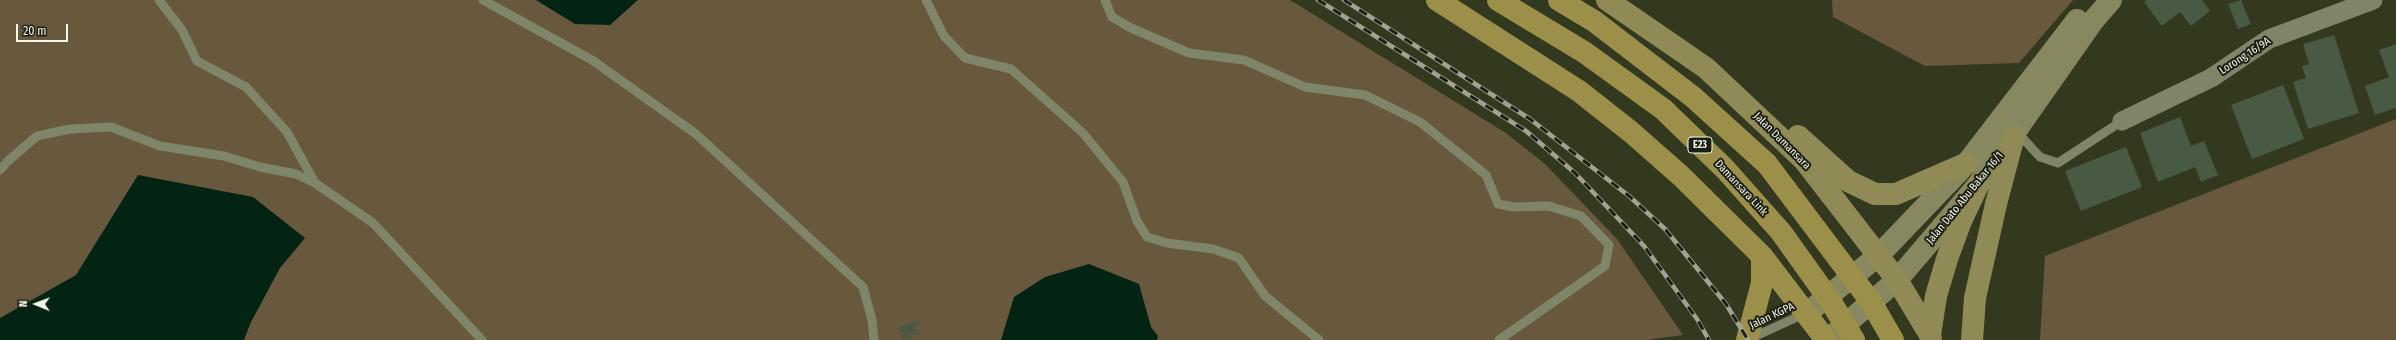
<!DOCTYPE html>
<style>
body{margin:0}
#map{position:relative;width:2396px;height:340px;overflow:hidden;background:#33391f;font-family:"Fira Sans Condensed",sans-serif}
canvas{display:block}
.north{position:absolute;left:16px;top:284px;width:40px;height:40px;-webkit-text-stroke:3px #1c1f13;paint-order:stroke;rotate:271deg;font-size:11px;font-weight:700;line-height:16px;text-align:center;color:#f3f7e8}
.north::after{content:'';display:block;margin:auto;width:14px;height:18px;background:#f3f7e8;clip-path:polygon(50% 0,100% 100%,50% 72%,0 100%)}
.scale{position:absolute;left:16px;top:24px;width:52px;height:18px;box-sizing:border-box;border:2px solid #f3f7e8;border-top:0;padding-left:5px;font-size:12px;line-height:14px;white-space:nowrap;color:#f3f7e8;-webkit-text-stroke:3px #1c1f13;paint-order:stroke}
</style>
<div id="map">
<canvas width="2396" height="340"></canvas>
<div class="north">N</div>
<div class="scale">20 m</div>
</div>
<script>
const ctx = document.querySelector('canvas').getContext('2d');
ctx.lineJoin = 'round';
function fill(path, color) { ctx.fillStyle = color; ctx.fill(path, 'evenodd'); }
const poly = rows => new Path2D(rows.map(r => 'M' + r).join(''));
function trace(path, color, width, dash) { ctx.strokeStyle = color; ctx.lineWidth = width; ctx.lineCap = dash ? 'butt' : 'round'; ctx.setLineDash(dash || []); ctx.stroke(path); }
function label(font, color, halo, rows, align = 'center') {
  ctx.font = font + ' "Fira Sans Condensed",sans-serif'; ctx.lineWidth = 4; ctx.setLineDash([]); ctx.textBaseline = 'middle'; ctx.strokeStyle = halo; ctx.fillStyle = color; for (const [text, x, y, turn = 0] of rows) {
    ctx.save(); ctx.translate(x, y); ctx.rotate((+turn || 0) * Math.PI / 180); ctx.textAlign = isNaN(turn) ? turn : align; if (halo) ctx.strokeText(text, 0, 0); ctx.fillText(text, 0, 0); ctx.restore();
  }
}
fill(poly([
 [0,0,1290,0,1506,133,1545,164,1617,239,1683,335,1646,340,0,340],
 [1832,0,2073,0,2019,63,1925,66,1833,17],
 [2396,119,2396,340,2040,340,2045,256]
]), '#68583d');
fill(poly([
 [536,0,638,0,610,25,575,24],
 [138,175,253,197,305,238,280,268,251,322,244,340,0,340,0,318,76,275],
 [1089,264,1139,284,1151,327,1158,336,1157,340,1001,340,1014,297,1045,277]
]), '#032313');
fill(poly([
 [2147,0,2202,0,2210,11,2191,26,2180,12,2162,26,2144,2],
 [2241,0,2251,24,2238,29,2228,4],
 [2334,35,2359,113,2308,129,2293,82,2306,78,2302,66,2309,64,2303,44],
 [2396,44,2396,108,2375,115,2365,86,2389,77,2379,50],
 [2283,85,2304,139,2252,159,2231,105],
 [2180,117,2191,146,2204,141,2218,175,2201,182,2195,167,2158,182,2140,133],
 [2126,147,2142,187,2081,211,2065,171],
 [919,321,919,325,913,327,913,329,919,330,919,335,900,332,900,326],
 [906,333,912,336,912,340,906,338,901,340,901,336]
]), '#495a44');
trace(poly([
 [159,0,182,30,197,61,246,87,287,132,315,183],
 [483,0,592,60,696,134,863,287,872,320,874,340],
 [926,0,944,36,965,58,1011,69,1083,133,1123,182,1137,221,1147,237,1167,243,1213,249,1239,258,1265,296,1319,340],
 [1105,0,1112,17,1131,28,1189,53,1244,60,1305,87,1365,95,1420,122,1486,175,1498,204,1514,207,1549,206,1581,216,1609,245,1605,266,1499,340],
 [2017,132,2040,157,2058,163,2122,121],
 [0,170,8,161,37,136,70,129,111,127,160,146,224,156,260,167,296,174,315,183,373,223,482,340],
 [1749,339,1806,313]
]), '#7e8568', 9);
trace(poly([
 [2122,121,2211,78,2269,39,2373,0]
]), '#7e8568', 19);
trace(poly([
 [1807,313,1878,256,1967,163,2077,20],
 [1827,340,1897,280,1978,185,2093,21,2111,0]
]), '#87885f', 22);
trace(poly([
 [1607,0,1706,68,1804,160,1897,280,1930,335,1931,340],
 [1798,136,1848,181,1875,194,1896,194,1967,163],
 [1930,335,1936,296,1947,259,1961,221,1978,185],
 [1972,340,1975,298,1996,204,2014,136]
]), '#908b56', 22);
trace(poly([
 [1437,0,1579,91,1631,132,1681,176,1762,256,1826,340],
 [1498,0,1584,52,1663,109,1725,169,1781,232,1831,302,1854,340],
 [1559,0,1594,21,1693,97,1767,164,1871,302,1893,340],
 [1747,340,1762,283,1762,256]
]), '#9c8f4a', 22);
const rail = poly([
 [1318,0,1526,131,1575,173,1644,246,1697,319,1709,340],
 [1344,0,1530,119,1629,196,1665,229,1726,304,1748,340]
]);
trace(rail, '#9fa390', 4.5);
trace(rail, '#1c1f13', 3, [9]);
for (const [x, y, w] of [
 [1700,145,24]
]) { const box = new Path2D(); box.roundRect(x - w / 2, y - 8, w, 16, 3); ctx.fillStyle = '#1c1f13'; ctx.fill(box); trace(box, '#f3f7e8', 1); }
label('bold 10px', '#f3f7e8', null, [
 ["E23",1700,145]
]);
label('11px', '#f3f7e8', '#1c1f13', [
 ["Lorong 16/9A",2245,56,-33],
 ["Jalan Damansara",1782,141,45],
 ["Damansara Link",1741,188,47],
 ["Jalan Dato Abu Bakar 16/1",1965,198,-51],
 ["Jalan KGPA",1772,316,-25]
]);
</script>
